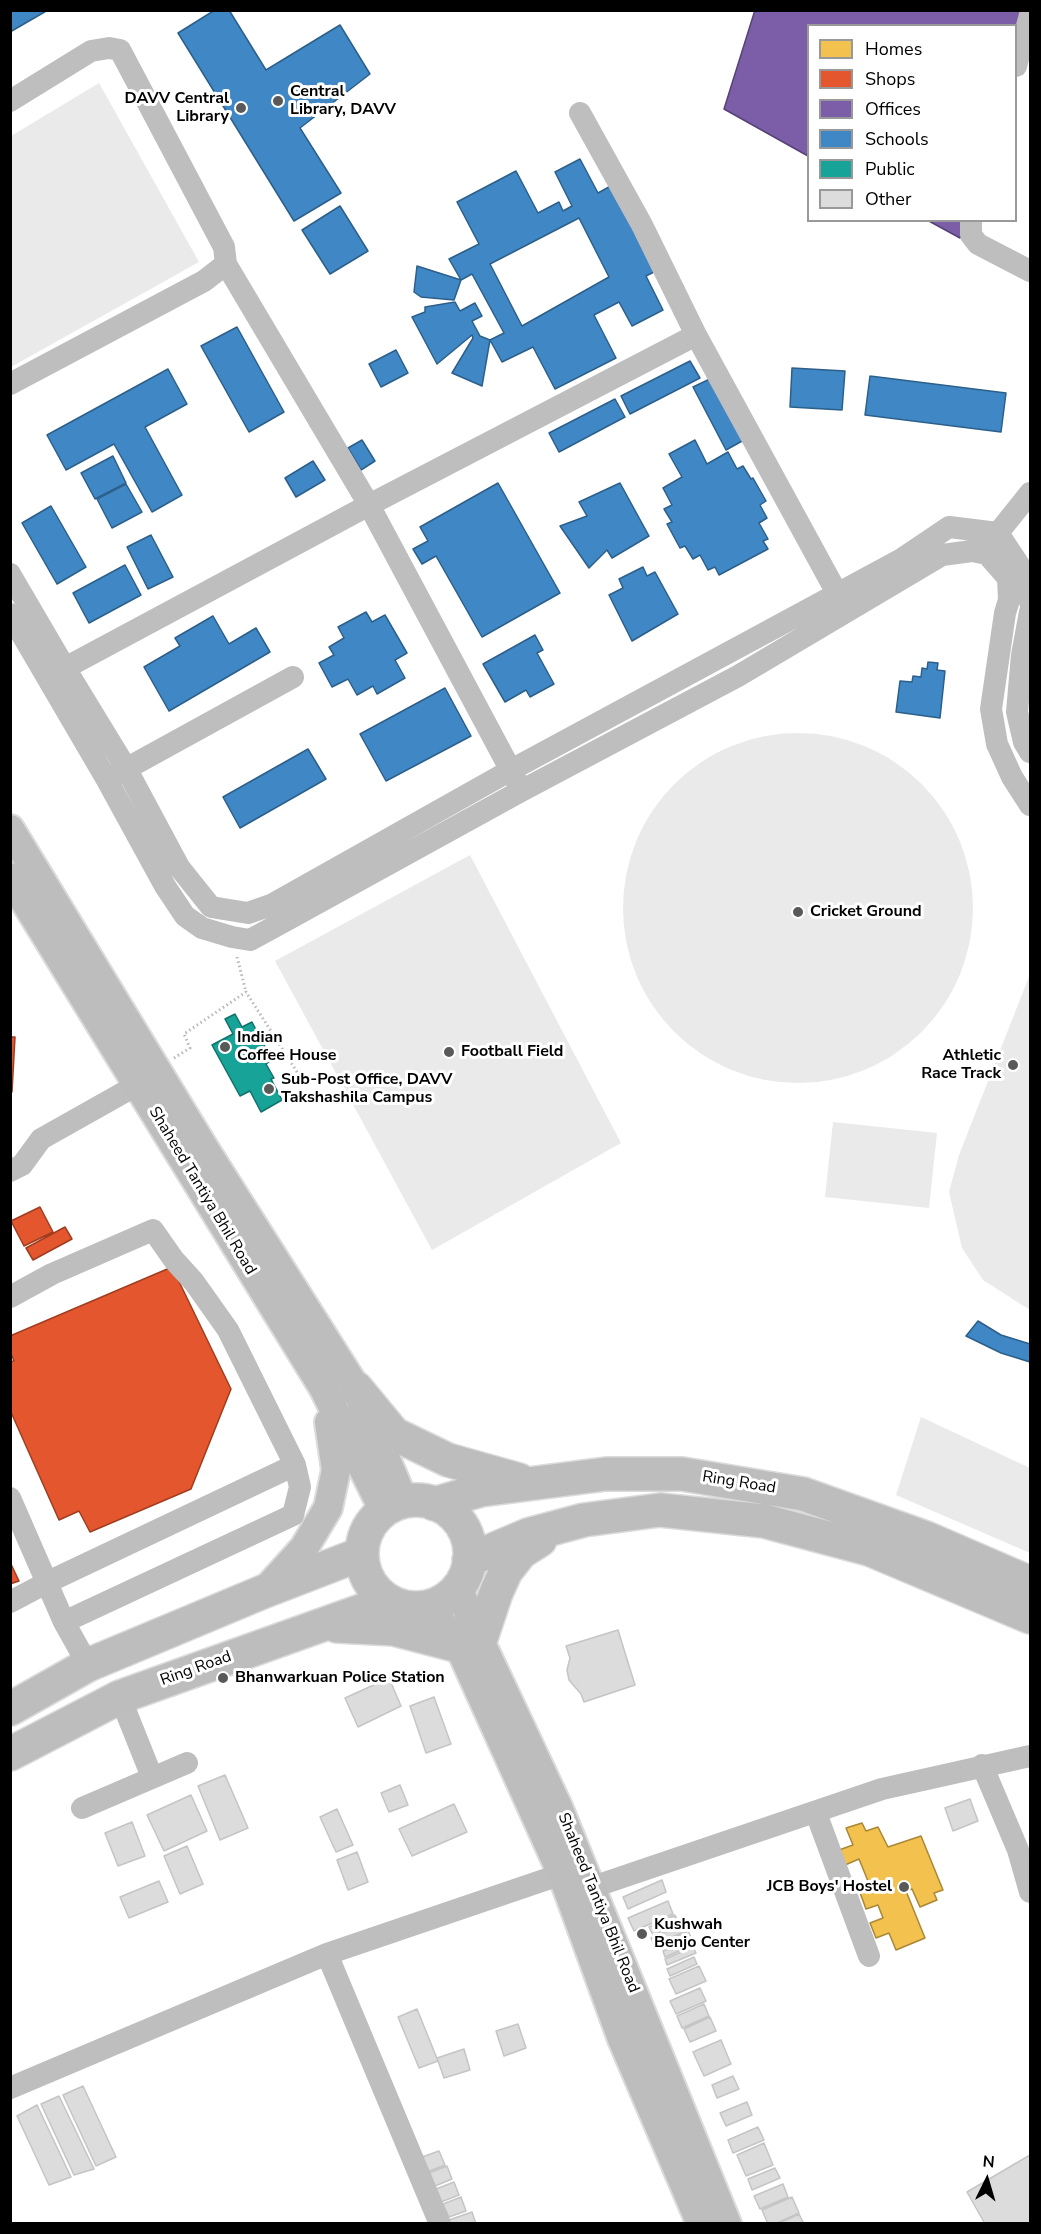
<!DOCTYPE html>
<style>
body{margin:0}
#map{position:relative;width:1041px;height:2234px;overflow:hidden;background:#fff;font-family:"Nunito Sans",sans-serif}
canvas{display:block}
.frame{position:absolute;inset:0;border:12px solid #000;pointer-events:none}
.legend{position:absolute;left:807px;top:24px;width:210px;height:198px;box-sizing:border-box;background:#fff;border:2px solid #999;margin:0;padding:8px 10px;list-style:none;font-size:18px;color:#000}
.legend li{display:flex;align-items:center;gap:12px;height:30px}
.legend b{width:30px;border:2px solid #999}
.north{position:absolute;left:957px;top:2150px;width:60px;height:60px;-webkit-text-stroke:4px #fff;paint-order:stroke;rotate:5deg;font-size:16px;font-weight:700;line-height:24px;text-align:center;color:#000}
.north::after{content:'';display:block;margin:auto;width:21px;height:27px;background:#000;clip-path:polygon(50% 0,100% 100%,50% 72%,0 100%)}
</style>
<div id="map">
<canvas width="1041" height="2234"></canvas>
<div class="frame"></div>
<ul class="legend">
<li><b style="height:16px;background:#f2c14e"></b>Homes</li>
<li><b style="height:16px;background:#e4572e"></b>Shops</li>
<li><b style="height:16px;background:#7b5ea7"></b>Offices</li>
<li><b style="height:16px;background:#3f88c5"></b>Schools</li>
<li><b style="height:16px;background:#17a398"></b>Public</li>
<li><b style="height:16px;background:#dcdcdc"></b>Other</li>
</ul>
<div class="north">N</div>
</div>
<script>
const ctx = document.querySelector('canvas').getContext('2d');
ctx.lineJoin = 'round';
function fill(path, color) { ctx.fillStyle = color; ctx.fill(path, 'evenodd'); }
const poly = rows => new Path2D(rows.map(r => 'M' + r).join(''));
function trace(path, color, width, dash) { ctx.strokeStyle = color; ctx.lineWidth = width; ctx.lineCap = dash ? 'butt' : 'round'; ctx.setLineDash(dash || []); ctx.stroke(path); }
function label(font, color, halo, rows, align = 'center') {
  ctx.font = font + ' "Nunito Sans",sans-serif'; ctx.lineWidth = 6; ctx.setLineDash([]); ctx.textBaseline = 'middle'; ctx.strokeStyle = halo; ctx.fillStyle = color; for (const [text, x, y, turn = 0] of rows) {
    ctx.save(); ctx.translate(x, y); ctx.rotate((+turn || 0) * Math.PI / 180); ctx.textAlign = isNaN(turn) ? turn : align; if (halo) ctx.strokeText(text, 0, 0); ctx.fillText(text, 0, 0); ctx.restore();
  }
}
fill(poly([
 [99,83,199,262,11,367,11,136],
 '623 908a175 175 0 1 1 350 0a175 175 0 1 1-350 0Z',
 [470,855,621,1143,432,1250,275,961],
 [1030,974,1030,1310,983,1280,962,1248,949,1192,959,1155],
 [833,1122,937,1133,929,1208,825,1197],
 [921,1417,1030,1468,1030,1553,896,1495]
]), '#eaeaea');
const homes = poly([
 [862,1823,866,1831,878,1827,888,1847,921,1836,943,1890,934,1893,937,1900,920,1907,912,1889,906,1891,925,1938,896,1950,889,1933,876,1938,870,1923,883,1918,878,1905,866,1909,859,1890,870,1886,859,1859,845,1865,839,1850,853,1845,846,1828,862,1823]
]);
fill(homes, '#f2c14e');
trace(homes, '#a98737', 1.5);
const shops = poly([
 [10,1037,15,1037,12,1092,10,1092,10,1037],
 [40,1207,53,1232,24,1246,11,1221,40,1207],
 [65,1227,72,1239,33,1260,26,1248,65,1227],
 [172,1267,231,1389,191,1489,90,1532,79,1511,59,1520,10,1410,10,1362,14,1361,10,1351,10,1336,172,1267],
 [10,1562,19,1581,10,1584,10,1562]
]);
fill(shops, '#e4572e');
trace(shops, '#a03d20', 1.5);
const offices = poly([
 [755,10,1030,10,1016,26,808,26,808,156,724,109,755,10],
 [927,220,966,220,960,238,927,220]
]);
fill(offices, '#7b5ea7');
trace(offices, '#564275', 1.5);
const schools = poly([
 [10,10,48,10,10,32,10,10],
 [215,10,229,10,266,70,340,25,370,74,300,128,341,193,294,221,178,33,215,10],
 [580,159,598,193,616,183,660,269,646,276,663,310,632,326,619,302,594,315,616,358,555,389,533,347,502,362,490,340,504,333,472,274,461,280,449,259,479,244,457,202,516,171,538,213,559,202,563,211,572,206,555,172,580,159],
 [579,218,609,277,522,326,490,264,579,218],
 [340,206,368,251,330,274,302,230,340,206],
 [417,266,461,280,454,300,421,297,414,292,417,266],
 [455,302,460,311,475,303,482,316,472,321,480,336,490,340,482,386,452,373,473,338,472,335,437,364,412,317,425,312,425,307,455,302],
 [237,327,284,412,249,432,201,346,237,327],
 [396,350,408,373,381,387,369,364,396,350],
 [690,361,700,378,630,414,621,396,690,361],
 [792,368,845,371,842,410,790,407,792,368],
 [168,369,187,404,145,427,182,495,152,512,114,444,66,470,47,435,168,369],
 [870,376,1006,393,1001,432,865,415,870,376],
 [712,378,744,440,726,450,693,387,712,378],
 [615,399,625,417,559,452,549,433,615,399],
 [362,440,375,461,361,470,348,448,362,440],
 [695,440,707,464,728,452,737,469,743,466,751,479,753,478,766,501,760,505,767,518,759,523,768,539,763,541,768,549,719,575,715,567,708,570,700,555,693,559,685,546,680,548,667,524,672,522,664,509,672,505,663,488,682,477,669,454,695,440],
 [113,456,126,483,95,499,81,473,113,456],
 [313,461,325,480,296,497,285,478,313,461],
 [498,483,560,593,482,637,436,556,422,564,413,549,428,541,420,527,498,483],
 [620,483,649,536,612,558,607,550,589,568,560,526,587,516,579,502,620,483],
 [126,484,142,512,112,528,97,499,126,484],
 [51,506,86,567,57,584,22,523,51,506],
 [151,535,173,577,148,589,127,547,151,535],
 [125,565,141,595,89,623,73,593,125,565],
 [643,567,647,576,655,572,678,614,632,641,609,595,623,588,619,579,643,567],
 [366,612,372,622,385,615,407,653,395,660,405,678,377,694,373,686,357,695,348,679,332,687,319,663,334,655,329,647,344,638,338,627,366,612],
 [213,616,229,644,256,628,270,652,169,711,144,667,180,646,175,638,213,616],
 [535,635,543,650,537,653,554,684,530,697,526,690,505,702,483,664,535,635],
 [928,662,938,663,937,670,945,671,940,718,896,712,900,681,912,682,913,676,921,677,922,668,927,669,928,662],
 [445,688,471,736,386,781,360,734,445,688],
 [308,749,326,779,240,828,223,797,308,749],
 [978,1321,1001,1335,1030,1344,1030,1362,1001,1353,966,1336,978,1321]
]);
fill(schools, '#3f88c5');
trace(schools, '#2c5f8a', 1.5);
const public = poly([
 [235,1014,242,1027,252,1022,272,1060,266,1064,274,1078,271,1079,282,1100,261,1112,250,1091,240,1096,212,1045,233,1034,225,1019,235,1014]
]);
fill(public, '#17a398');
trace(public, '#10726a', 1.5);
const building = poly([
 [618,1630,635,1685,584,1702,581,1694,569,1680,567,1670,570,1658,566,1646,618,1630],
 [389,1678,401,1706,358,1727,345,1698,389,1678],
 [434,1697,451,1744,426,1753,410,1706,434,1697],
 [225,1775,248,1828,220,1840,198,1786,225,1775],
 [400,1785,408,1805,389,1812,381,1793,400,1785],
 [191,1795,207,1831,164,1851,147,1815,191,1795],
 [970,1799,978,1821,953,1831,945,1808,970,1799],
 [454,1804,467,1832,412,1856,399,1829,454,1804],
 [337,1809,353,1845,336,1852,320,1817,337,1809],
 [132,1822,145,1856,118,1866,105,1833,132,1822],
 [187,1846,203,1884,180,1894,164,1856,187,1846],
 [357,1852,368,1882,348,1890,337,1860,357,1852],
 [662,1880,666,1892,628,1909,623,1897,662,1880],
 [159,1881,168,1902,129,1918,120,1897,159,1881],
 [668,1901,673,1914,634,1931,628,1918,668,1901],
 [675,1915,679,1924,653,1935,649,1927,675,1915],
 [681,1925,684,1932,654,1945,651,1938,681,1925],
 [688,1931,691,1937,662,1949,660,1944,688,1931],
 [690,1940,693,1945,665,1957,663,1951,690,1940],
 [693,1947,696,1953,667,1965,665,1959,693,1947],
 [694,1957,697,1964,670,1976,667,1969,694,1957],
 [699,1966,706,1981,676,1994,669,1979,699,1966],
 [700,1988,706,2001,676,2014,670,2001,700,1988],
 [704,2004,709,2016,682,2028,677,2016,704,2004],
 [417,2009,438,2061,419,2068,398,2017,417,2009],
 [710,2017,716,2031,690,2042,684,2029,710,2017],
 [518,2024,526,2048,504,2056,496,2031,518,2024],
 [721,2040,731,2064,704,2076,693,2052,721,2040],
 [464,2049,470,2070,444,2078,437,2058,464,2049],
 [733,2076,739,2089,717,2098,712,2085,733,2076],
 [83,2086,116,2157,96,2166,63,2095,83,2086],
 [59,2096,94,2169,74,2175,41,2104,59,2096],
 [747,2102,752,2115,726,2126,720,2113,747,2102],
 [37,2105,71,2177,49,2185,17,2116,37,2105],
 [758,2127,764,2140,733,2153,728,2140,758,2127],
 [764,2143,773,2165,746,2176,737,2155,764,2143],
 [439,2151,445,2165,427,2172,422,2157,439,2151],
 [1030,2155,1030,2224,985,2224,967,2192,1030,2155],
 [447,2166,452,2179,435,2186,429,2173,447,2166],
 [775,2168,780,2178,752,2190,748,2179,775,2168],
 [454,2182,459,2195,441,2202,436,2189,454,2182],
 [783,2184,788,2197,760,2209,754,2196,783,2184],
 [461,2197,466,2211,449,2217,443,2204,461,2197],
 [792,2197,799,2213,775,2224,768,2224,762,2210,792,2197],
 [472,2212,476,2224,450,2224,449,2220,472,2212],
 [799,2214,804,2224,777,2224,799,2214]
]);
fill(building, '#dcdcdc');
trace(building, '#c5c5c5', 1.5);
const major = poly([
 [10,829,204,1148,356,1388,404,1502],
 [10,877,324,1389,384,1511],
 [458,1587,480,1641,558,1807,727,2224],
 [265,1591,304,1548,328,1508,336,1470,329,1422],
 [429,1606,459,1646,562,1874,622,2039,701,2224]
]);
const highway = poly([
 [356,1388,394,1434,448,1460,519,1480],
 '362 1554a54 54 0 1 1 108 0a54 54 0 1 1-108 0Z',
 [434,1504,481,1490,606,1474,682,1474,803,1494,926,1538,1030,1583],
 [469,1560,528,1535,584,1520,660,1510,764,1521,869,1549,1030,1617],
 [337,1626,394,1629,459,1646],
 [480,1641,496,1593,506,1571,521,1552,540,1540],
 [10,1709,88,1665,265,1591,361,1554],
 [10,1754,120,1697,389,1601]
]);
trace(major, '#dbdbdb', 32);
trace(highway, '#dbdbdb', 36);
trace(poly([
 [237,957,246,992],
 [174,1058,190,1048,184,1034,246,992,299,1075]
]), '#b8b8b8', 3, [1.5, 3]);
trace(poly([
 [1016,66,1030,15],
 [10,101,91,51,109,48,120,50,224,247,226,264,204,281,10,384],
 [580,113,642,225,696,335,844,606],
 [971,220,971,235,978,244,1030,271],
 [226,264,369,505,517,782],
 [991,547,998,533,1030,493],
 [10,574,65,668,126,768,179,867,211,907,248,913,271,905,511,770,900,560,949,527,998,533,1027,577,1030,602],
 [1030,612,1022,655,1017,712,1024,742,1030,752],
 [10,614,107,780,165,886,185,916,202,928,232,937,250,940,274,927,521,791,738,676,942,555,972,551,987,554,1008,578,1009,600,1005,613,991,709,997,744,1012,777,1030,805],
 [65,668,369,505,696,335],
 [113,776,293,677],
 [10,1171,22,1165,41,1139,137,1085],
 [10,1297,52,1274,153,1230,174,1260,194,1282,228,1330,295,1465,48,1582,10,1602],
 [10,1498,64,1622,88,1665],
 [64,1622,293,1515,300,1487,295,1465],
 [120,1697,152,1777],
 [982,1765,1018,1850,1030,1892],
 [82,1808,187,1763],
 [816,1813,869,1956],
 [590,1888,882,1789,1030,1756],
 [327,1954,562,1874],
 [10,2088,327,1954,440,2224]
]), '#bebebe', 22);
trace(major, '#bdbdbd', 28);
trace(highway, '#bdbdbd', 33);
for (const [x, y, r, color] of [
 [278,101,6,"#595959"],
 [241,108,6,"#595959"],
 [798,912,6,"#595959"],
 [225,1047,6,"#595959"],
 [449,1052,6,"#595959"],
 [1013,1065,6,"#595959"],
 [269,1089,6,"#595959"],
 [223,1678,6,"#595959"],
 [904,1887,6,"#595959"],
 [642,1934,6,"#595959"]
]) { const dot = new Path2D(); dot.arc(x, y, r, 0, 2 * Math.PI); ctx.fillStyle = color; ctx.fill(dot); trace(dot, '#fff', 2); }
label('bold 16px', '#000', '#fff', [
 ["Central",290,92],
 ["Library, DAVV",290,110],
 ["DAVV Central",229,99,"right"],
 ["Library",229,117,"right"],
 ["Cricket Ground",810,912],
 ["Indian",237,1038],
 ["Coffee House",237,1056],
 ["Football Field",461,1052],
 ["Athletic",1001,1056,"right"],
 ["Race Track",1001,1074,"right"],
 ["Sub-Post Office, DAVV",281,1080],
 ["Takshashila Campus",281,1098],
 ["Bhanwarkuan Police Station",235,1678],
 ["JCB Boys' Hostel",892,1887,"right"],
 ["Kushwah",654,1925],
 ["Benjo Center",654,1943]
], 'left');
label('16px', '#000', '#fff', [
 ["Shaheed Tantiya Bhil Road",202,1191,59],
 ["Ring Road",739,1483,9],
 ["Ring Road",196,1669,-20],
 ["Shaheed Tantiya Bhil Road",598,1903,68]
]);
</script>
